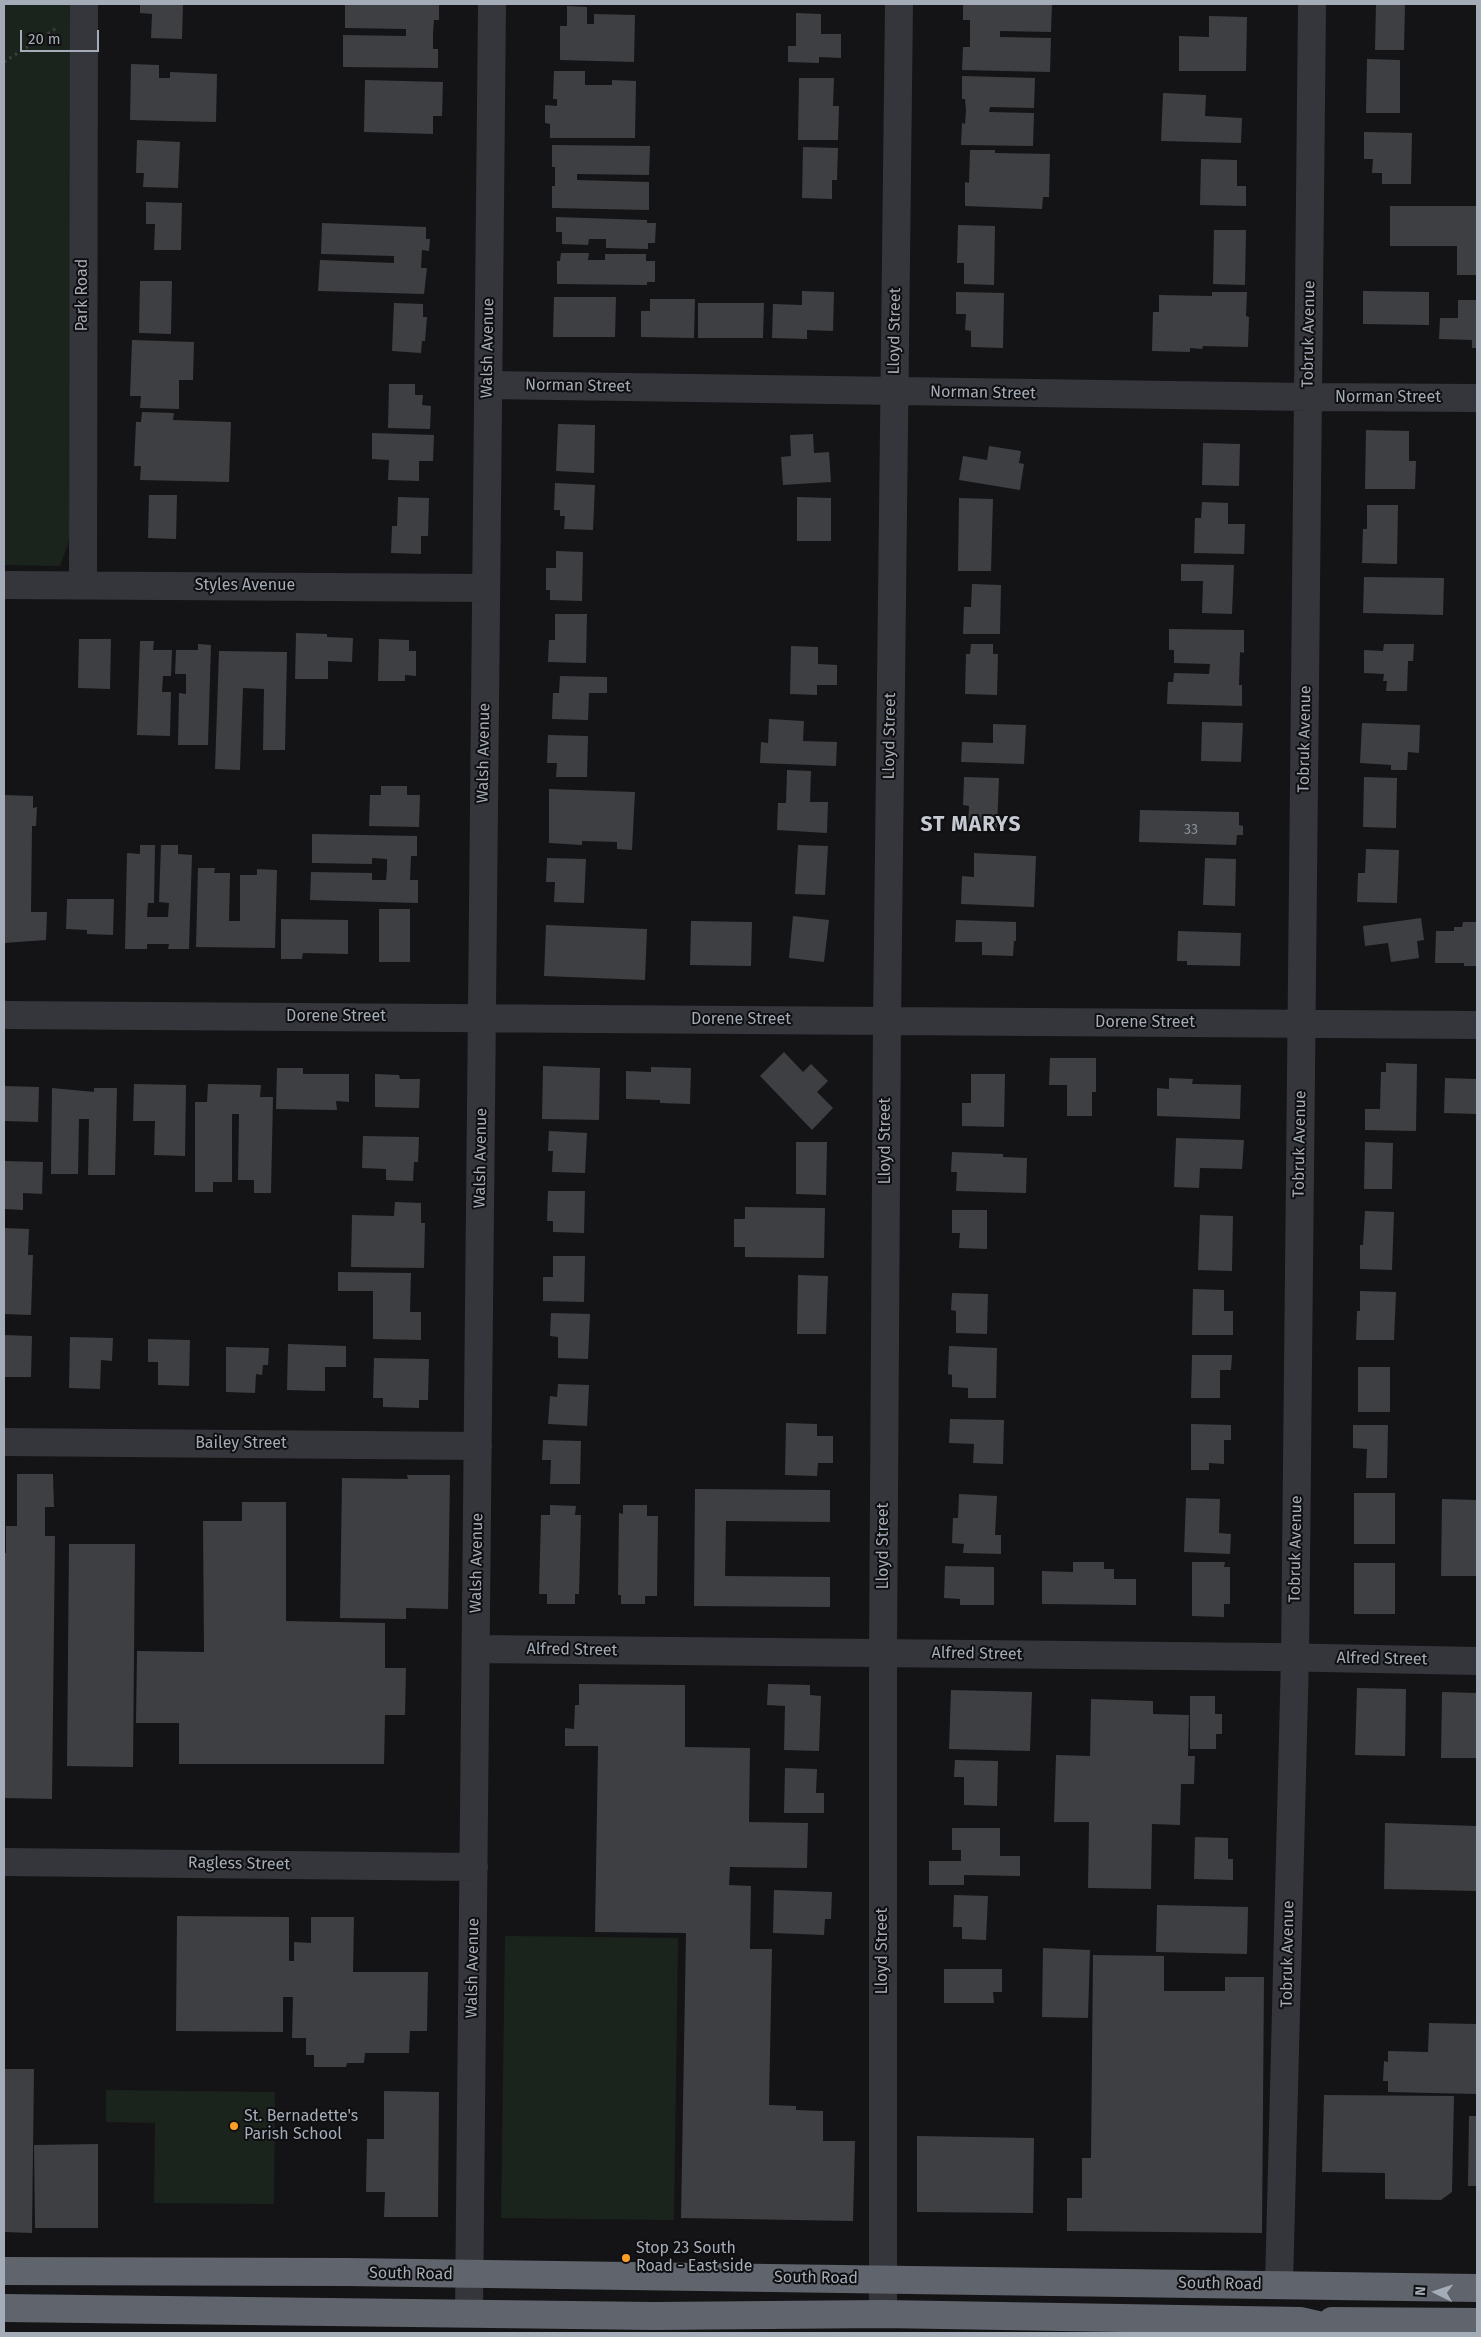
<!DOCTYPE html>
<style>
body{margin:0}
#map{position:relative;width:1481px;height:2337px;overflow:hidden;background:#141416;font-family:"Fira Sans",sans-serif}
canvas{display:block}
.frame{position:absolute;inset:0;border:5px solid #a4acb7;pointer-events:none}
.north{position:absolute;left:1411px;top:2267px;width:50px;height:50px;-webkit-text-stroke:4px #0f0f11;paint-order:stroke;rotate:274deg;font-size:14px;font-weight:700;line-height:20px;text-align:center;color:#a4acb7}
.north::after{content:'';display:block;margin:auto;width:18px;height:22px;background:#a4acb7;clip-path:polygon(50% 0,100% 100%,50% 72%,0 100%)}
.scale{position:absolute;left:20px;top:30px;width:79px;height:22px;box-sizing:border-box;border:2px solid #a4acb7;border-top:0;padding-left:6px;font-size:15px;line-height:18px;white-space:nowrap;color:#a4acb7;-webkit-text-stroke:4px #0f0f11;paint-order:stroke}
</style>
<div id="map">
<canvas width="1481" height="2337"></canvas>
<div class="frame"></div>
<div class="north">N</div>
<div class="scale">20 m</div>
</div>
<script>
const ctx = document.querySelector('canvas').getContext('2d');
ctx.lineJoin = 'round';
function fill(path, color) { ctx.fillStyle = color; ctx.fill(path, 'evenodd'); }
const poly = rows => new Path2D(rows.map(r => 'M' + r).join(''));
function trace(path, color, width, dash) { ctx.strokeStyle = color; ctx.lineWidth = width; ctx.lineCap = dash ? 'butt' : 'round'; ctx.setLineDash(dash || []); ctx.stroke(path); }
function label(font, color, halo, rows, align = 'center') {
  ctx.font = font + ' "Fira Sans",sans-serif'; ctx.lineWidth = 4; ctx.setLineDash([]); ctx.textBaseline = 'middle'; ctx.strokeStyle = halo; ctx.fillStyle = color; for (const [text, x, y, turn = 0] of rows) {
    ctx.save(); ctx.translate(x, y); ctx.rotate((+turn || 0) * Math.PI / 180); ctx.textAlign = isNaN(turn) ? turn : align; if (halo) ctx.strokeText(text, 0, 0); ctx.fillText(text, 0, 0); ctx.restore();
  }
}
fill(poly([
 [4,4,71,4,69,541,60,566,4,565],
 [505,1936,678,1938,674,2220,501,2218],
 [106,2090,275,2092,274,2204,154,2203,155,2123,106,2122]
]), '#1b241c');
fill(poly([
 [140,4,183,4,182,39,151,38,152,14,140,13],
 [345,4,439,4,439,20,434,20,433,33,433,49,438,49,438,68,343,67,343,35,406,36,406,29,345,28],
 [963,4,1052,4,1051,32,1000,31,1000,37,1051,38,1050,72,962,70,963,47,970,47,970,20,963,20],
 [1376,4,1405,4,1404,50,1375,50],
 [567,6,587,7,587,24,594,24,594,14,635,15,634,62,560,60,560,26,567,26],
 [796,13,821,14,821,34,841,34,841,58,819,57,819,63,788,62,788,46,796,46],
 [1209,16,1247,17,1246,71,1179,71,1179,36,1209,37],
 [1367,59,1400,60,1400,113,1366,113],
 [131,64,159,65,159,78,170,78,170,72,217,74,216,122,130,120],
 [554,71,585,71,585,85,612,85,612,80,636,81,635,138,550,138,550,124,545,123,545,105,557,106,557,99,553,99],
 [962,76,1035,78,1034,108,990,107,989,112,1034,113,1033,146,961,145,962,123,965,124,966,110,965,99,962,99],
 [799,78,834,78,833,106,839,106,838,140,798,140],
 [365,80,443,82,442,116,433,116,433,134,364,132],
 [1163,93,1206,95,1205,116,1242,118,1241,143,1161,141],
 [1364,132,1412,133,1411,184,1382,184,1382,173,1372,173,1373,159,1364,159],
 [137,140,180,142,178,188,143,187,144,173,136,173],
 [552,145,650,146,649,175,577,174,577,180,649,182,649,210,552,208,552,186,555,186,555,167,552,167],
 [803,147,838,148,837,180,832,180,832,199,802,198],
 [970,150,995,150,995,153,1050,154,1049,197,1043,197,1042,209,965,206,965,182,969,183],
 [1201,159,1237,160,1237,186,1246,186,1246,206,1200,205],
 [146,202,182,203,181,250,154,250,155,224,146,224],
 [1390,206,1477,206,1477,275,1457,275,1457,246,1390,246],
 [556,217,647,220,647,223,656,223,655,243,648,243,648,249,606,248,606,239,589,239,588,245,562,244,562,232,556,232],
 [322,223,426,227,426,239,430,239,429,251,422,250,421,268,427,268,424,294,318,291,320,260,394,263,394,256,321,254],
 [958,225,995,226,994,285,964,284,964,263,957,263],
 [1214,230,1246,230,1245,285,1213,284],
 [561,253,589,253,588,260,605,260,605,254,646,254,646,261,655,261,655,282,647,282,647,285,557,284,557,261,560,261],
 [140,281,172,281,171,334,139,333],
 [802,291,834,292,833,331,807,330,807,339,772,338,773,304,802,305],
 [1363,291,1429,292,1429,325,1363,324],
 [956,292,1004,293,1003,348,971,347,971,331,965,330,966,314,956,314],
 [1212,292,1247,292,1246,316,1249,317,1248,347,1203,346,1202,349,1190,348,1190,352,1152,351,1153,312,1159,312,1159,295,1212,296],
 [554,297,616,297,615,337,553,337],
 [650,299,695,299,694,338,641,337,641,311,650,311],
 [1458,300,1477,300,1477,348,1472,348,1472,340,1439,339,1440,318,1458,318],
 [394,303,423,304,423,317,427,317,425,341,422,341,421,353,392,351],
 [698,303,764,303,763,338,698,338],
 [132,340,194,342,193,380,179,380,179,409,140,408,141,396,130,396],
 [389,384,415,384,415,395,423,395,422,405,431,406,430,429,388,428],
 [142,412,174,413,173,420,231,422,229,482,140,480,141,466,134,466,136,422,141,422],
 [558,424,595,425,594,473,556,471],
 [1366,430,1409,431,1409,461,1416,461,1415,489,1365,489],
 [372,433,434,435,433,461,419,461,419,481,388,480,389,460,372,459],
 [813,434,814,453,829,452,831,482,783,485,781,457,791,456,790,435],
 [1203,443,1240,444,1239,486,1202,485],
 [989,446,1021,451,1019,463,1024,464,1020,490,959,480,963,456,987,460],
 [555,483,595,485,593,530,564,529,565,516,560,516,560,510,554,510],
 [149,495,177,495,176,539,148,538],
 [398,497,429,498,428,536,421,536,421,554,391,553,392,526,397,526],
 [797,497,831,498,831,541,797,541],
 [959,498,993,499,991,571,958,571],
 [1202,502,1228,503,1228,524,1245,524,1244,554,1194,553,1195,518,1201,518],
 [1367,505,1398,505,1397,564,1362,563,1363,529,1367,529],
 [556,551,583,552,582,601,550,600,550,590,546,590,546,568,556,568],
 [1181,564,1234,565,1232,614,1202,613,1203,581,1181,581],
 [1364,577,1444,578,1443,615,1363,613],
 [972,584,1001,585,1000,634,963,634,964,607,971,607],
 [555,614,587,614,586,663,548,662,549,640,555,640],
 [1169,629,1244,630,1244,653,1240,652,1239,685,1242,685,1242,706,1167,704,1168,682,1173,682,1174,673,1209,674,1210,664,1174,663,1174,650,1169,650],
 [296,633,327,634,327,637,353,638,352,662,328,661,328,679,295,679],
 [79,639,111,639,110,689,78,688],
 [379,639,409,640,409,651,416,651,416,676,405,675,405,681,378,681],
 [140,641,154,641,153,650,172,650,171,676,163,676,162,692,171,692,170,736,137,735],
 [198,644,211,645,208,745,178,745,179,693,186,694,186,674,175,674,176,650,198,650],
 [971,644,993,644,993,654,998,654,997,695,965,694,966,654,970,654],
 [1384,644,1414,644,1413,661,1408,661,1407,691,1386,691,1387,681,1383,681,1384,674,1364,673,1364,650,1383,651],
 [791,646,818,647,818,664,837,665,837,685,817,685,817,695,790,694],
 [219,651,287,652,285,750,263,750,264,689,243,688,240,770,215,769],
 [560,676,607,677,607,693,589,693,588,720,552,719,553,693,559,693],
 [769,719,804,721,803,741,837,742,836,766,760,763,761,742,768,743],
 [1202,722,1243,723,1241,762,1201,761],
 [1362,723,1420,725,1419,753,1408,752,1407,770,1391,770,1391,765,1360,763],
 [993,724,1026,725,1024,764,961,762,962,742,993,743],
 [548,735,588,736,587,777,556,777,557,763,547,763],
 [787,770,811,771,810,802,828,802,827,833,777,830,778,803,786,803],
 [964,777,999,778,997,828,968,827,969,806,963,805],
 [1364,777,1397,778,1396,828,1363,827],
 [381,786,407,786,407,795,420,795,419,827,369,826,370,795,381,795],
 [549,789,635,792,632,850,617,849,617,842,582,841,582,845,549,843],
 [4,795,33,796,33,808,37,807,36,826,32,826,31,912,47,912,46,940,4,943],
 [1140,810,1239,812,1239,825,1243,826,1243,835,1237,835,1236,845,1139,842],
 [312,834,417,836,417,856,411,856,410,880,418,880,418,903,310,900,311,872,372,873,372,880,386,880,387,869,387,859,372,858,372,864,312,863],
 [140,845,155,845,154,903,148,903,147,917,168,917,169,903,159,902,161,845,178,845,178,854,192,855,189,949,168,949,169,944,147,944,147,949,125,949,127,853,140,854],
 [798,845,828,846,825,895,795,894],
 [1366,849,1399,850,1397,903,1357,902,1358,873,1365,873],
 [974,853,1036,856,1034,907,961,904,962,876,974,877],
 [547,858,586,859,584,903,554,902,555,882,546,882],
 [1205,858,1236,859,1235,906,1203,905],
 [198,868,215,868,214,873,230,873,229,921,240,921,240,875,257,875,257,869,277,870,275,948,196,947],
 [67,899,114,899,113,935,87,934,87,930,66,929],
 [379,909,410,909,410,962,379,962],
 [793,916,829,920,824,962,789,958],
 [1421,918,1424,940,1417,941,1419,958,1391,962,1388,943,1365,946,1363,926],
 [281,919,348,920,348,954,303,953,302,959,281,959],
 [956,920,1016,922,1016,941,1014,941,1013,956,982,955,982,942,955,942],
 [691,921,752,922,751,966,690,965],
 [1463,922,1477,922,1477,966,1464,966,1464,963,1435,963,1436,931,1454,931,1454,927,1462,927],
 [546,925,647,929,645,980,544,976],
 [1178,931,1241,933,1240,966,1187,965,1187,961,1177,961],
 [784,1052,803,1072,811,1064,828,1081,817,1092,833,1108,812,1130,760,1076],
 [1050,1058,1096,1058,1096,1092,1092,1092,1092,1116,1067,1116,1067,1085,1049,1085],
 [1386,1063,1417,1064,1416,1131,1365,1130,1365,1109,1380,1109,1381,1072,1386,1072],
 [543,1066,600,1068,599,1120,542,1119],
 [651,1067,691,1068,690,1104,660,1103,660,1100,626,1099,626,1071,651,1072],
 [277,1068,303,1068,303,1074,349,1074,349,1102,336,1101,337,1110,276,1109],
 [375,1074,399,1075,400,1079,420,1079,419,1108,375,1107],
 [971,1074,1005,1074,1004,1127,962,1126,962,1103,971,1103],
 [1169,1078,1193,1079,1192,1084,1241,1085,1240,1119,1157,1116,1157,1088,1169,1089],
 [1445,1078,1477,1079,1477,1114,1444,1113],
 [134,1084,186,1085,185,1156,154,1155,155,1121,133,1121],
 [208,1084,261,1085,260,1097,273,1097,271,1193,254,1193,254,1180,238,1180,239,1114,232,1114,232,1182,213,1182,213,1192,195,1192,195,1102,207,1102],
 [4,1086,39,1087,38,1122,4,1121],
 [52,1088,94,1092,94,1088,117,1088,115,1175,88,1175,89,1119,79,1119,78,1174,51,1174],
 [549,1131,587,1133,585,1173,552,1172,553,1151,548,1151],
 [363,1136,419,1137,418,1162,414,1162,413,1181,386,1180,386,1169,362,1168],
 [1176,1138,1244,1140,1242,1169,1200,1168,1199,1188,1174,1187],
 [796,1142,827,1142,826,1195,796,1194],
 [1365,1142,1393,1143,1392,1189,1364,1189],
 [952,1152,1003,1154,1003,1157,1027,1158,1026,1193,956,1191,957,1172,951,1172],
 [4,1161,43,1162,42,1194,23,1193,23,1210,4,1209],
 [548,1191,585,1191,584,1233,553,1232,553,1221,547,1221],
 [395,1202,421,1203,421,1223,425,1223,424,1268,351,1267,352,1215,394,1216],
 [745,1207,825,1208,824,1258,745,1257,745,1247,734,1247,734,1219,745,1219],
 [952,1210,987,1210,987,1249,959,1248,960,1233,952,1233],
 [1365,1211,1394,1212,1392,1270,1360,1269,1360,1245,1363,1245],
 [1200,1215,1233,1216,1232,1271,1198,1270],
 [4,1228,29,1229,28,1255,33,1255,31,1315,4,1314],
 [553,1256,585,1256,584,1302,543,1301,543,1277,553,1277],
 [338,1272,411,1273,410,1312,421,1312,421,1340,373,1339,373,1291,338,1291],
 [798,1275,828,1276,826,1334,797,1334],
 [1193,1289,1224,1290,1224,1311,1233,1311,1233,1335,1192,1335],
 [1360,1291,1396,1292,1394,1340,1356,1340,1357,1311,1360,1311],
 [952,1293,988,1294,987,1334,956,1333,956,1311,951,1310],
 [551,1313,590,1314,588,1359,558,1358,558,1337,550,1336],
 [4,1335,32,1336,31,1377,4,1377],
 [70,1337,113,1338,112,1361,101,1360,100,1389,69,1388],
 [148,1339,190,1340,189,1386,158,1385,158,1362,148,1362],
 [288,1344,346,1346,346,1367,325,1367,325,1391,287,1390],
 [949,1346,997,1348,996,1398,968,1398,968,1388,952,1387,952,1375,948,1374],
 [226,1347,269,1348,268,1365,263,1365,262,1375,256,1374,255,1393,226,1392],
 [1192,1355,1232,1355,1231,1370,1220,1370,1220,1398,1191,1398],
 [374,1358,429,1359,428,1400,419,1400,419,1408,383,1407,383,1398,373,1398],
 [1358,1367,1390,1367,1390,1412,1358,1412],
 [558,1384,589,1385,587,1426,548,1424,550,1396,557,1397],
 [950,1419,1004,1420,1003,1464,973,1463,974,1444,949,1443],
 [786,1423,817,1424,817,1436,833,1436,833,1463,818,1463,817,1476,785,1475],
 [1191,1424,1231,1425,1231,1440,1224,1440,1224,1464,1209,1463,1209,1470,1191,1470],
 [1353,1425,1388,1425,1387,1478,1366,1478,1367,1449,1353,1448],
 [543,1440,581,1441,580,1484,550,1484,551,1460,542,1460],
 [17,1474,53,1474,54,1507,45,1507,45,1536,55,1536,52,1799,4,1798,4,1553,6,1553,6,1526,17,1526],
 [407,1475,450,1475,448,1609,406,1608,406,1619,340,1618,342,1478,408,1479],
 [695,1489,830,1490,830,1522,726,1521,725,1576,830,1577,830,1607,694,1606],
 [1354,1493,1395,1493,1395,1544,1354,1544],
 [959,1494,997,1496,995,1535,1001,1535,1001,1554,963,1553,964,1544,952,1543,953,1518,958,1518],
 [1186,1498,1220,1499,1219,1533,1231,1534,1230,1554,1184,1552],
 [1442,1499,1477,1500,1477,1576,1441,1576],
 [242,1502,286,1502,286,1621,385,1623,385,1668,406,1668,405,1715,385,1715,384,1764,179,1764,179,1723,136,1723,137,1651,204,1652,203,1521,242,1521],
 [550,1505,576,1506,575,1515,581,1515,579,1594,575,1594,575,1604,547,1604,547,1594,539,1594,541,1515,550,1515],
 [623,1505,647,1505,647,1516,658,1516,657,1596,645,1596,645,1604,621,1604,621,1595,618,1595,619,1513,623,1514],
 [69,1544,135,1544,133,1767,67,1766],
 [1073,1562,1104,1562,1104,1569,1114,1569,1114,1579,1136,1579,1136,1605,1042,1604,1042,1571,1073,1572],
 [1192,1562,1225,1562,1224,1567,1230,1567,1230,1604,1224,1604,1224,1617,1192,1616],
 [1354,1563,1395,1563,1395,1614,1354,1614],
 [945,1566,994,1567,994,1605,960,1605,960,1599,944,1598],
 [579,1684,685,1685,685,1747,750,1748,749,1822,808,1823,807,1868,730,1867,729,1885,751,1886,750,1949,772,1949,769,2105,796,2106,796,2110,823,2111,823,2141,855,2141,853,2221,681,2218,686,1933,595,1932,598,1746,565,1746,565,1728,574,1729,575,1705,579,1705],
 [768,1684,810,1685,810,1695,821,1696,819,1751,784,1750,785,1706,767,1705],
 [1357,1688,1406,1689,1405,1756,1355,1755],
 [951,1690,1032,1692,1030,1751,949,1749],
 [1442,1692,1477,1693,1477,1758,1441,1758],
 [1190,1696,1215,1696,1215,1714,1222,1714,1222,1734,1216,1734,1216,1749,1190,1749],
 [1091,1699,1153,1701,1153,1714,1189,1715,1188,1756,1195,1756,1194,1784,1181,1784,1180,1825,1152,1824,1151,1889,1088,1888,1089,1822,1054,1822,1056,1755,1090,1756],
 [955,1760,998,1761,997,1806,964,1805,964,1777,954,1777],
 [785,1768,817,1769,816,1793,824,1793,824,1813,784,1813],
 [1385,1823,1477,1826,1477,1891,1384,1889],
 [952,1828,1000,1828,1000,1856,1020,1856,1020,1876,964,1875,964,1885,929,1885,929,1861,961,1861,961,1850,952,1850],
 [1195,1837,1228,1838,1228,1859,1233,1859,1233,1880,1194,1879],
 [774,1890,832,1892,831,1919,825,1919,824,1935,773,1933],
 [954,1895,988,1896,986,1940,962,1939,962,1927,953,1927],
 [1157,1905,1248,1907,1247,1954,1156,1952],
 [177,1916,289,1917,289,1961,294,1961,294,1942,311,1943,311,1917,354,1917,353,1972,428,1972,427,2031,410,2031,409,2053,365,2053,364,2063,347,2063,346,2067,314,2067,314,2055,306,2055,306,2038,292,2038,293,1997,283,1997,283,2032,176,2031],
 [1043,1948,1090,1950,1088,2018,1042,2017],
 [1093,1955,1164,1956,1164,1991,1225,1991,1225,1977,1264,1977,1262,2233,1067,2231,1067,2198,1082,2198,1082,2158,1091,2158],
 [944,1969,1002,1969,1002,1992,993,1992,994,2003,944,2003],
 [1429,2023,1477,2024,1477,2094,1388,2092,1388,2081,1383,2081,1384,2061,1388,2062,1388,2051,1428,2052],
 [4,2069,34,2069,32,2233,4,2232],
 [384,2091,439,2092,438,2217,384,2217,385,2192,366,2192,367,2139,384,2139],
 [1324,2095,1454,2096,1452,2192,1441,2200,1385,2199,1385,2173,1322,2172],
 [1469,2116,1477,2116,1477,2186,1468,2186],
 [917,2136,1034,2138,1033,2213,917,2212],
 [98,2144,98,2228,35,2228,34,2145]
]), '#3e3f43');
trace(poly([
 [4,62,58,27]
]), '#3a3d42', 3, [2.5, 4]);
trace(poly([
 [488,385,1308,397,1477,398],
 [4,585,486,588],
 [83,585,84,4],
 [4,1015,1477,1025],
 [4,1442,478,1446],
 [476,1649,1272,1657,1477,1661],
 [4,1862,474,1867],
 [1279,2285,1295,1657,1312,4],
 [469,2312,492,4],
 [883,2314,883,1653,887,1021,899,4]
]), '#34363b', 28);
trace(poly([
 [4,2271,346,2272,1477,2288],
 [4,2308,654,2316,883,2314,1300,2321,1353,2333],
 [1332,2321,1477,2322]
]), '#60646c', 28);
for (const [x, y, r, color] of [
 [234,2126,5,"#fd9f24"],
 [626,2258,5,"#fd9f24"]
]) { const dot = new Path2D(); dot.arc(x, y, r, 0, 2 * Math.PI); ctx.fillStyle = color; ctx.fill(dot); trace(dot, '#0f0f11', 2); }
label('14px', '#8a919a', null, [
 ["33",1191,830]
]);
label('16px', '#a4acb7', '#0f0f11', [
 ["Park Road",83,295,-90],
 ["Lloyd Street",895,331,-89],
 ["Tobruk Avenue",1309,334,-89],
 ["Walsh Avenue",488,348,-89],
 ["Norman Street",578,386,1],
 ["Norman Street",983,393,1],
 ["Norman Street",1388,398],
 ["Styles Avenue",245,586],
 ["Lloyd Street",890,736,-89],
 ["Tobruk Avenue",1305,739,-89],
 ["Walsh Avenue",484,753,-89],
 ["Dorene Street",336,1017],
 ["Dorene Street",741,1020],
 ["Dorene Street",1145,1023],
 ["Lloyd Street",886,1141,-90],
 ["Tobruk Avenue",1300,1144,-89],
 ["Walsh Avenue",481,1158,-89],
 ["Bailey Street",241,1444],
 ["Lloyd Street",884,1546,-90],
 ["Tobruk Avenue",1296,1549,-89],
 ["Walsh Avenue",477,1563,-89],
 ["Alfred Street",572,1650,1],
 ["Alfred Street",977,1654,1],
 ["Alfred Street",1382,1659,1],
 ["Ragless Street",239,1864,1],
 ["Lloyd Street",883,1951,-90],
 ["Tobruk Avenue",1288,1954,-89],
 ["Walsh Avenue",473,1968,-89],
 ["South Road",411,2274,1],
 ["South Road",816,2278,1],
 ["South Road",1220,2284,1]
]);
label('16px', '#a4acb7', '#0f0f11', [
 ["St. Bernadette's",244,2117],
 ["Parish School",244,2135],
 ["Stop 23 South",636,2249],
 ["Road - East side",636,2267]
], 'left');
ctx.letterSpacing = '1px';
label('bold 21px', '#c6cad3', '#0f0f11', [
 ["ST MARYS",971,825]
]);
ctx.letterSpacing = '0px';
</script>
